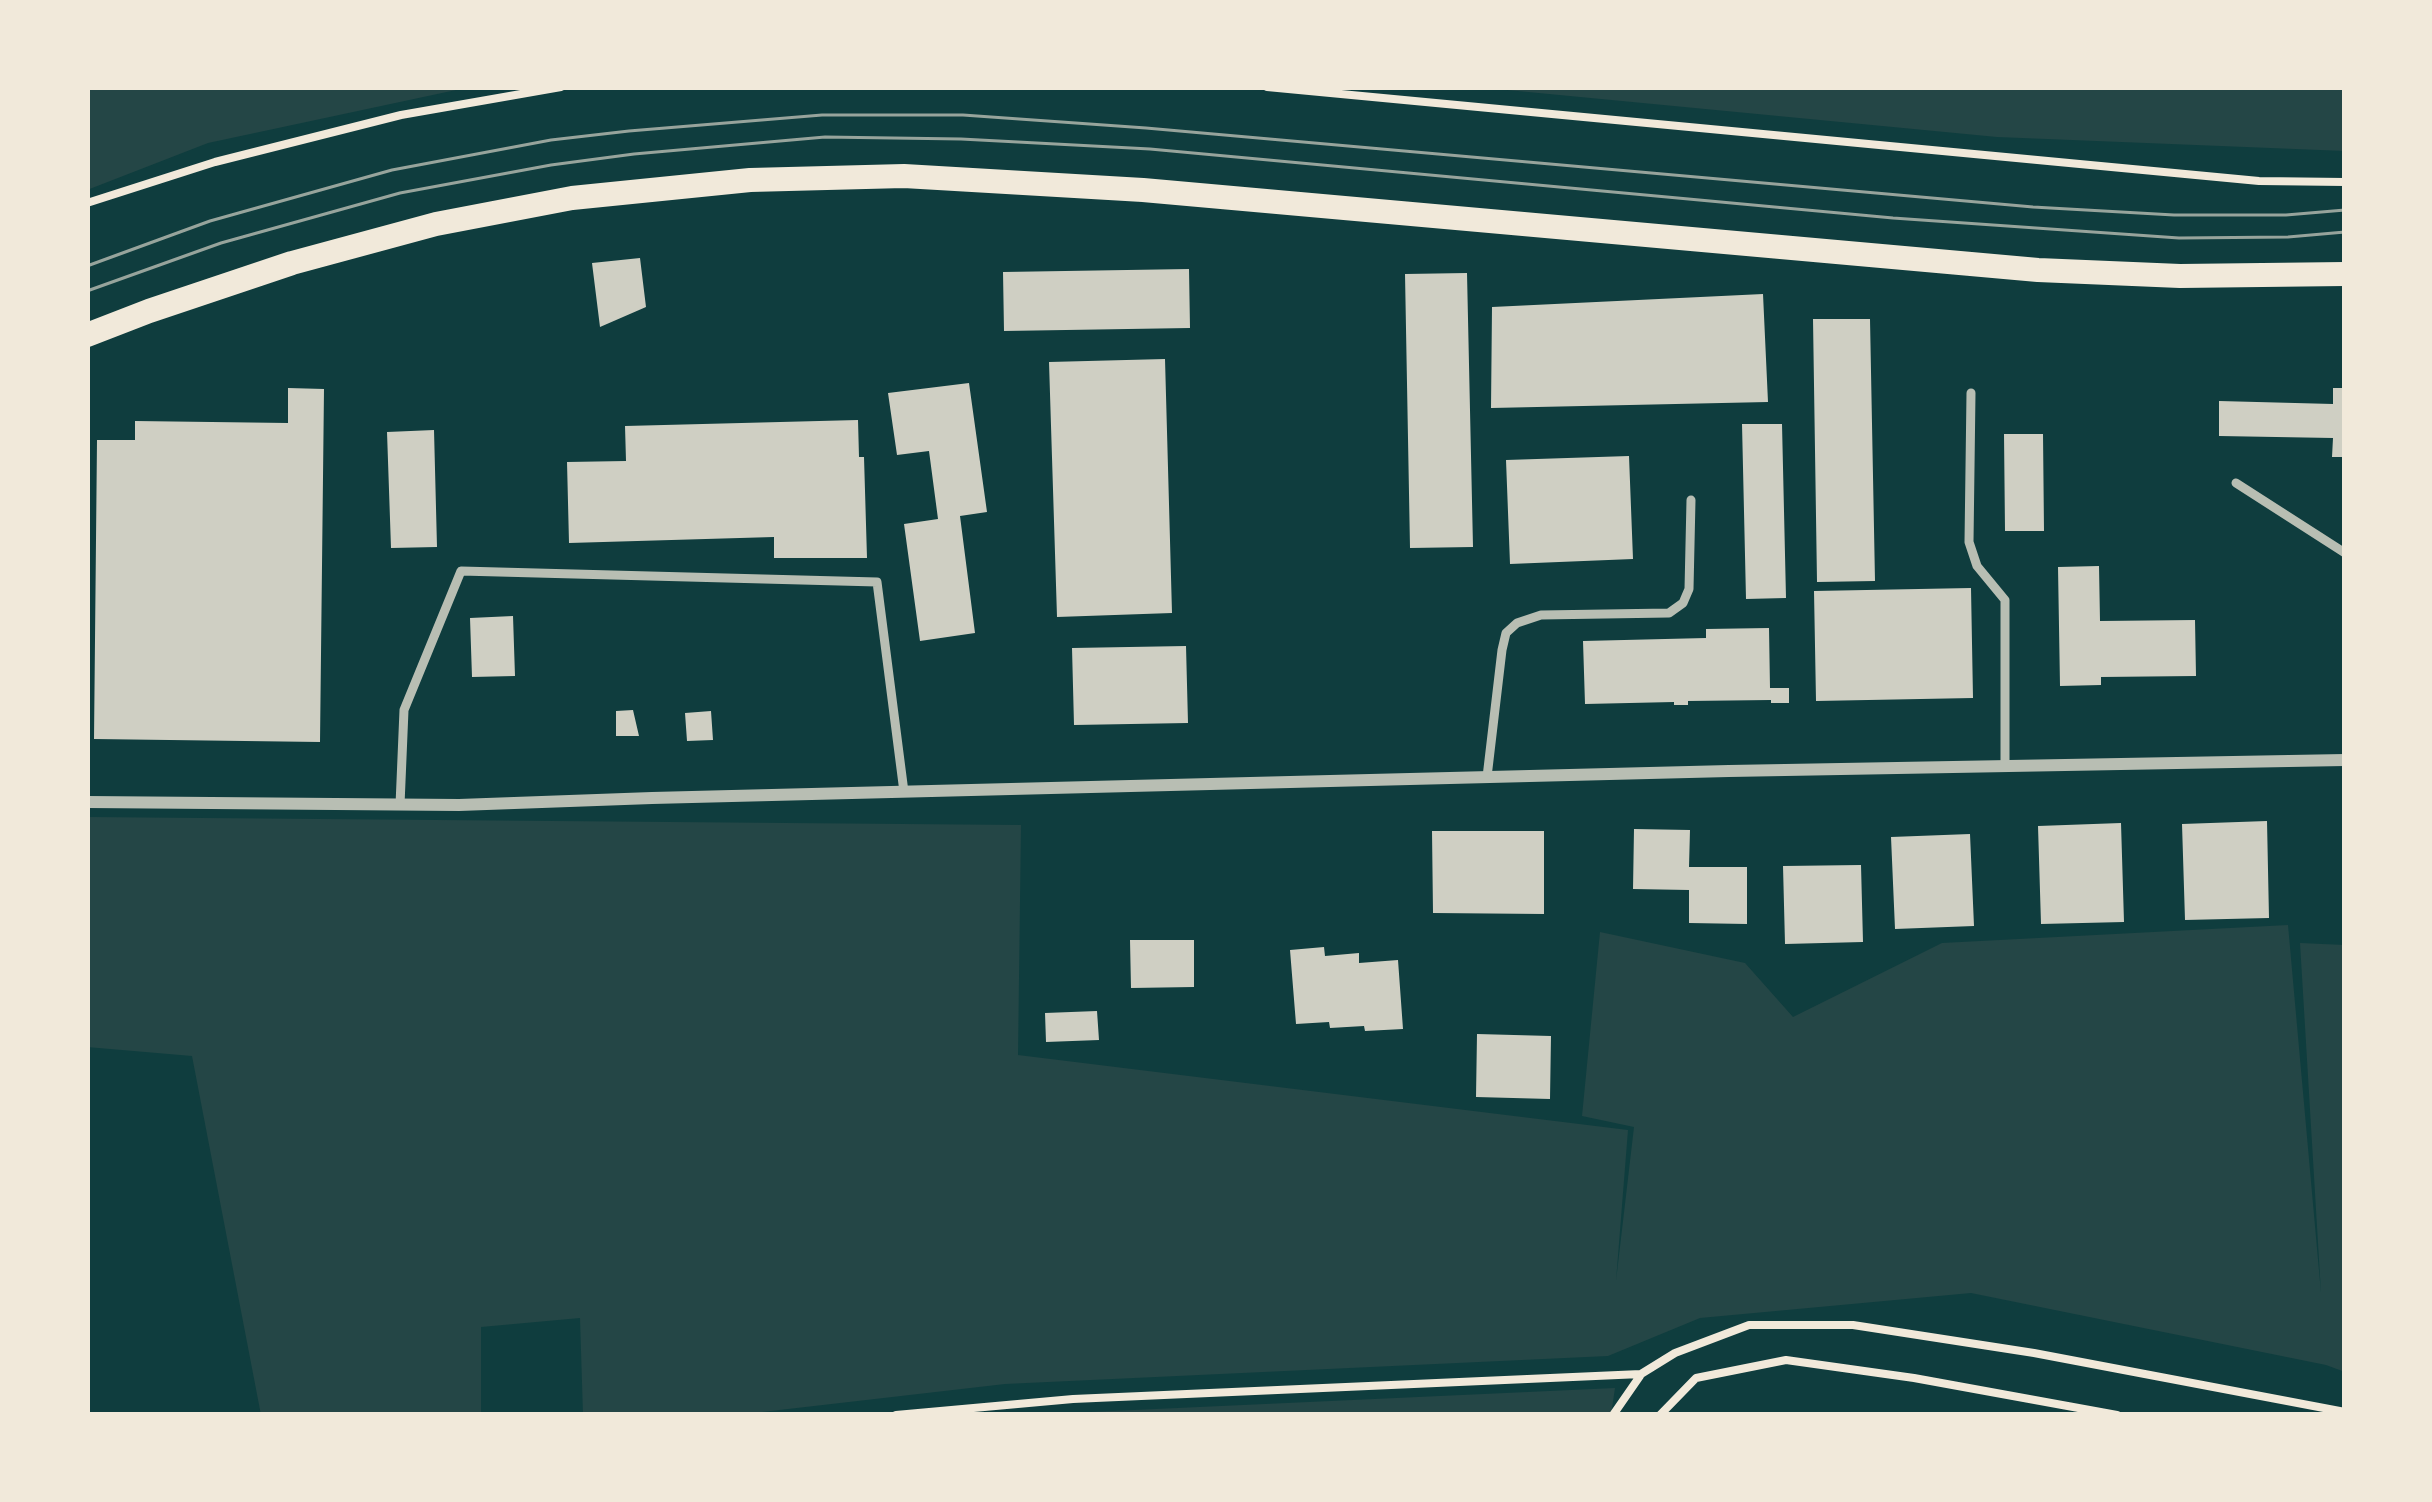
<!DOCTYPE html>
<style>
body{margin:0}
#map{position:relative;width:2432px;height:1502px;overflow:hidden;background:#0f3d3e;font-family:"Public Sans",sans-serif}
canvas{display:block}
.frame{position:absolute;inset:0;border:90px solid #f1e9da;pointer-events:none}
</style>
<div id="map">
<canvas width="2432" height="1502"></canvas>
<div class="frame"></div>
</div>
<script>
const ctx = document.querySelector('canvas').getContext('2d');
ctx.lineJoin = 'round';
function fill(path, color) { ctx.fillStyle = color; ctx.fill(path, 'evenodd'); }
const poly = rows => new Path2D(rows.map(r => 'M' + r).join(''));
function trace(path, color, width, dash) { ctx.strokeStyle = color; ctx.lineWidth = width; ctx.lineCap = dash ? 'butt' : 'round'; ctx.setLineDash(dash || []); ctx.stroke(path); }
fill(poly([
 [98,87,470,87,208,143,87,190,87,89],
 [1476,87,2345,87,2345,151,1997,137],
 [87,817,1021,825,1018,1055,1628,1130,1616,1281,1634,1127,1582,1116,1600,932,1745,963,1793,1017,1942,943,2288,925,2321,1293,2300,943,2345,945,2345,1372,2326,1365,1971,1293,1700,1318,1608,1356,1005,1384,736,1415,583,1415,580,1318,481,1327,481,1415,261,1415,192,1056,87,1047],
 [1615,1388,1611,1415,1053,1415,1090,1412]
]), '#244646');
fill(poly([
 [640,258,646,307,600,327,592,263],
 [1189,269,1190,328,1004,331,1003,272],
 [1467,273,1473,547,1410,548,1405,274],
 [1763,294,1768,402,1491,408,1492,307],
 [1813,319,1870,319,1875,581,1817,582],
 [1165,359,1172,613,1057,617,1049,362],
 [969,383,987,512,960,516,975,633,920,641,904,524,938,519,929,451,897,455,888,393],
 [288,388,324,389,320,742,94,739,97,440,135,440,135,421,288,423],
 [2333,388,2345,388,2345,457,2332,457,2333,438,2219,436,2219,401,2333,404],
 [858,420,859,457,864,457,867,558,774,558,774,537,569,543,567,462,626,461,625,426],
 [1742,424,1782,424,1786,598,1746,599],
 [434,430,437,547,391,548,387,432],
 [2004,434,2043,434,2044,531,2005,531],
 [1629,456,1633,559,1510,564,1506,460],
 [2099,566,2100,621,2195,620,2196,676,2101,677,2101,685,2060,686,2058,567],
 [1971,588,1973,698,1816,701,1814,591],
 [513,616,515,676,472,677,470,618],
 [1769,628,1770,688,1789,688,1789,703,1771,703,1771,700,1688,701,1688,705,1674,705,1674,702,1585,704,1583,641,1706,638,1706,629],
 [1186,646,1188,723,1074,725,1072,648],
 [633,710,639,736,616,736,616,711],
 [711,711,713,740,687,741,685,713],
 [2267,821,2269,918,2185,920,2182,824],
 [2121,823,2124,922,2041,924,2038,826],
 [1634,829,1690,830,1689,867,1747,867,1747,924,1689,923,1689,890,1633,889],
 [1432,831,1544,831,1544,914,1433,913],
 [1970,834,1974,926,1895,929,1891,837],
 [1861,865,1863,942,1785,944,1783,866],
 [1130,940,1194,940,1194,987,1131,988],
 [1324,947,1325,956,1359,953,1359,963,1398,960,1403,1029,1365,1031,1364,1026,1330,1028,1329,1022,1296,1024,1290,950],
 [1097,1011,1099,1040,1046,1042,1045,1013],
 [1477,1034,1551,1036,1550,1099,1476,1097]
]), '#cfcfc3');
trace(poly([
 [1267,87,2259,181,2345,182],
 [87,203,215,162,401,115,561,87],
 [896,1415,1073,1399,1641,1374,1675,1353,1749,1325,1853,1325,2034,1353,2345,1412],
 [1613,1415,1640,1376],
 [1660,1415,1696,1378,1786,1360,1914,1378,2117,1415]
]), '#f1e9da', 8);
trace(poly([
 [1971,393,1969,542,1977,566,2005,600,2005,766],
 [2236,483,2345,553],
 [1487,777,1502,650,1506,633,1517,623,1541,615,1669,613,1683,603,1689,589,1691,500],
 [400,805,404,710,461,571,877,582,904,792]
]), '#b8beb3', 9);
trace(poly([
 [87,802,459,805,652,798,1729,771,2345,760]
]), '#b8beb3', 12);
trace(poly([
 [87,335,149,311,292,263,436,224,572,198,750,180,904,176,1143,190,2038,270,2180,276,2345,274]
]), '#f1e9da', 24);
trace(poly([
 [87,266,210,221,392,170,551,140,629,131,822,115,963,115,1146,128,2033,207,2174,215,2286,215,2345,210],
 [87,291,221,243,400,193,551,165,634,154,825,137,961,139,1150,149,1893,218,2179,238,2288,237,2345,232]
]), '#97a49c', 3);
</script>
